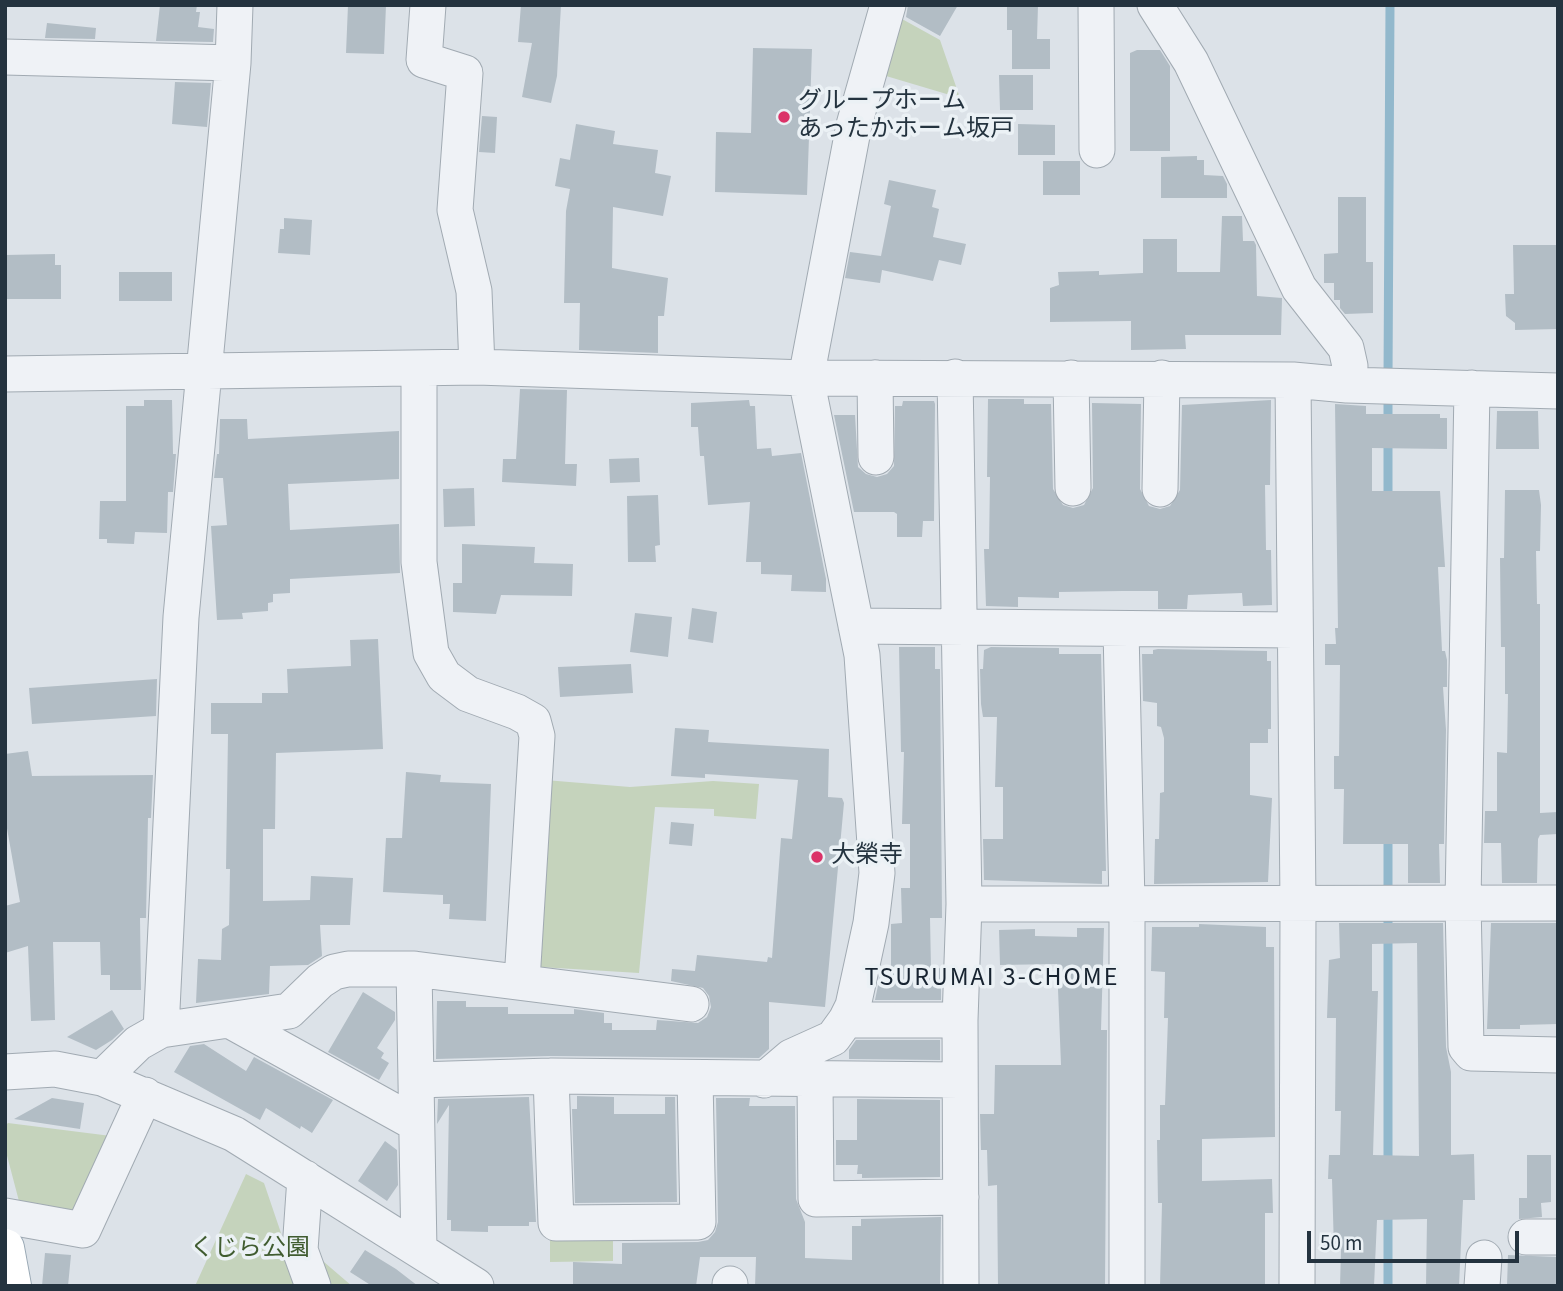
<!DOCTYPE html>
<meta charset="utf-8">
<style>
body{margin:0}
#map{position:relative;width:1563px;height:1291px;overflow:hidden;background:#dce2e8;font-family:"Source Sans 3",sans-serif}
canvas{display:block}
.frame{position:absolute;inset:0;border:7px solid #24333f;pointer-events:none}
.scale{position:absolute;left:1307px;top:1231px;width:212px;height:32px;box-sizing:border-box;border:4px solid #24333f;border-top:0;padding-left:9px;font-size:21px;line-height:24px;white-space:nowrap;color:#24333f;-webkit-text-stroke:5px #ebf1f5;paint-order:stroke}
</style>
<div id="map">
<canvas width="1563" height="1291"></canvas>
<div class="frame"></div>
<div class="scale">50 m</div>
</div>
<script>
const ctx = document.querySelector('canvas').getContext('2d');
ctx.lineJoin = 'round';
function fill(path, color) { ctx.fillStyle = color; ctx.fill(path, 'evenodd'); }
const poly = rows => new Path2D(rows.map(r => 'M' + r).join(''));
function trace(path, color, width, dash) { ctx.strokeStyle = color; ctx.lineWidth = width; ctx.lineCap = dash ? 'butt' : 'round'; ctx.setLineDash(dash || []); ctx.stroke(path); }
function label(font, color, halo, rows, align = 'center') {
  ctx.font = font + ' "Source Sans 3","Noto Sans JP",sans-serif'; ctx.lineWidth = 7; ctx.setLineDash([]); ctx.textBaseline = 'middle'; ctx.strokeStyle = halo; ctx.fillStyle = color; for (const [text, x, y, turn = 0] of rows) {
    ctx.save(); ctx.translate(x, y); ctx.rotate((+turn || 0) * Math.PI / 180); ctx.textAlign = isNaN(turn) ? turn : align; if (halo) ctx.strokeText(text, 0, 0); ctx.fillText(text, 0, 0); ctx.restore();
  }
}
fill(poly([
 [893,14,940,40,960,98,876,73],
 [545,780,630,787,713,781,759,784,756,819,714,816,714,809,655,807,639,973,540,967],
 [8,1123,111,1136,80,1210,71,1213,20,1205,5,1148,5,1126],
 [246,1174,264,1183,299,1286,195,1286],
 [550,1234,613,1234,613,1261,550,1262],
 [317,1256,352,1286,327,1286]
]), '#c5d3bc');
trace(poly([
 [1388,378,1390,5],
 [1388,423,1388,392],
 [1388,500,1388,437],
 [1388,896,1388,833],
 [1388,1165,1388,910],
 [1388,1286,1388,1211]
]), '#92b8cc', 9);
fill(poly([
 [160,5,197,5,196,12,200,12,198,27,214,29,213,42,156,41],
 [348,5,386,5,384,54,346,53],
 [521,5,561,5,557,76,551,103,522,97,532,43,518,42],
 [908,5,958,5,940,36,906,17],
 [1007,5,1038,5,1037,39,1050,39,1050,69,1012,69,1012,30,1007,30],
 [47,23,96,28,95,39,45,38],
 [753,48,812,49,807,195,715,192,716,132,751,133],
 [1137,50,1160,50,1170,66,1170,151,1130,151,1130,53],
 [999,75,1033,75,1033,110,1000,110],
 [175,82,211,83,207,127,172,124],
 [482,116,497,117,495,153,479,152],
 [576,124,615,131,613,144,658,150,655,173,671,176,663,216,613,207,612,268,668,278,664,316,658,316,658,353,579,350,580,303,564,303,566,211,570,189,555,186,560,158,570,160],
 [1018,124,1055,125,1055,155,1018,155],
 [1197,156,1197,160,1204,160,1204,175,1223,176,1227,184,1227,198,1161,198,1161,157],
 [1043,161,1080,161,1080,195,1043,195],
 [889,180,936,190,932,207,939,209,933,237,966,244,961,265,939,260,933,281,882,270,880,283,845,278,850,252,881,256,891,206,884,204],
 [1338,197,1366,197,1366,262,1373,262,1373,313,1345,314,1340,308,1340,300,1334,300,1334,283,1324,283,1324,254,1338,253],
 [1222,216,1242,216,1243,241,1254,241,1256,245,1257,296,1282,298,1281,335,1185,335,1186,349,1131,350,1131,321,1050,322,1050,288,1059,285,1058,272,1099,271,1099,275,1143,273,1143,239,1177,239,1177,272,1220,272],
 [284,218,312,220,310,255,278,253,280,229,284,229],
 [1513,245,1558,245,1558,329,1515,330,1515,323,1506,316,1505,294,1514,294],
 [55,254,55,265,61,265,61,299,5,299,5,255],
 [119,272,172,272,172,301,119,301],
 [520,389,567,390,565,464,577,464,576,486,502,482,503,459,516,459],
 [988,399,1024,399,1024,404,1051,404,1053,489,1063,505,1073,508,1084,505,1093,488,1092,403,1141,404,1140,489,1149,506,1160,509,1170,506,1180,490,1182,405,1271,400,1270,485,1265,485,1266,550,1271,550,1272,605,1243,606,1242,593,1188,595,1187,609,1158,609,1158,591,1122,591,1059,592,1059,598,1018,597,1018,607,986,606,984,549,989,549,990,477,987,477],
 [144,400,172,400,173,454,176,454,173,492,168,492,167,533,135,532,134,544,107,543,107,539,99,539,100,501,126,501,126,406,144,406],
 [749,400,750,406,755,406,757,449,771,448,772,456,801,453,826,579,826,592,791,591,792,575,761,574,761,562,746,562,750,502,708,505,704,456,700,456,698,427,691,427,691,403],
 [903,401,934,401,935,404,934,521,923,521,922,537,897,537,897,514,894,512,854,512,834,415,855,415,858,467,866,474,877,477,887,474,894,466,895,406,902,406],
 [1335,404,1366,406,1366,414,1440,414,1440,418,1447,418,1447,449,1372,448,1372,491,1440,491,1445,567,1438,567,1442,651,1445,651,1447,660,1447,687,1443,687,1446,730,1444,844,1439,844,1440,883,1408,883,1408,844,1343,844,1344,789,1334,789,1334,756,1339,756,1340,665,1325,665,1325,644,1336,644,1335,628,1338,628],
 [1497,411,1538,411,1539,449,1496,449],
 [220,419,247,419,248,439,399,431,399,479,288,484,290,530,399,524,400,573,290,579,290,593,273,594,273,602,268,603,268,611,242,613,243,619,217,620,211,526,227,525,223,478,214,478,217,454,219,454],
 [639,458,640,482,610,483,609,459],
 [474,488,475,526,444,527,443,489],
 [1505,490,1539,490,1541,505,1540,551,1536,551,1537,604,1540,604,1540,813,1558,812,1558,834,1540,835,1538,839,1537,883,1502,883,1501,843,1484,843,1485,811,1497,811,1497,752,1507,753,1508,694,1505,694,1505,647,1501,647,1500,558,1504,558],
 [658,495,660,545,655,546,656,562,628,562,627,496],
 [462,544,535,547,534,563,573,564,572,596,501,595,496,614,453,612,453,583,462,583],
 [692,608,717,612,713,643,688,639],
 [635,613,672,617,668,657,630,652],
 [378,639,383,749,276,753,275,829,263,829,263,901,310,900,311,876,353,878,350,925,320,925,322,956,308,965,270,966,269,994,196,1003,198,959,221,960,222,929,229,925,230,869,226,869,228,734,211,734,211,703,262,703,262,693,288,693,287,669,351,666,350,640],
 [899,647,935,647,935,669,940,669,942,918,930,918,931,969,941,968,941,1000,875,1000,880,976,891,976,891,924,902,923,901,888,910,888,910,824,902,824,904,752,901,752],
 [991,647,1059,648,1059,654,1101,654,1106,871,1102,871,1102,884,984,880,983,839,1003,839,1003,787,995,787,997,717,983,717,981,704,980,669,983,669,984,650],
 [1158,649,1267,651,1267,661,1271,661,1271,729,1268,729,1268,743,1250,743,1250,795,1272,798,1268,882,1154,884,1155,839,1159,839,1160,793,1164,792,1164,738,1161,727,1157,726,1157,703,1143,701,1142,654,1153,654,1153,650],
 [631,664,633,693,560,697,558,667],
 [157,679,156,716,32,724,29,688],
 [675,728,709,730,708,742,829,749,828,797,842,798,844,803,825,1007,769,1002,769,1049,759,1058,550,1056,436,1059,437,1001,466,1001,466,1007,508,1007,508,1014,574,1014,574,1009,604,1013,604,1023,612,1023,612,1030,656,1030,657,1020,698,1023,707,1017,711,1007,709,996,703,988,671,981,672,969,695,971,697,955,767,962,768,957,772,958,781,838,792,839,798,780,705,774,705,778,671,776],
 [28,751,32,776,153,775,151,818,148,818,146,918,140,918,141,990,110,990,110,975,101,975,100,942,53,942,55,1020,31,1021,28,946,5,953,5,906,20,902,5,817,5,754],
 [406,772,441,775,440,782,491,784,486,921,449,919,450,904,443,904,443,895,383,892,386,838,402,838],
 [671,822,694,824,692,846,669,844],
 [1339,923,1443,923,1446,1047,1451,1072,1451,1155,1474,1154,1475,1200,1463,1200,1459,1286,1426,1286,1427,1219,1377,1220,1374,1286,1340,1286,1341,1250,1334,1250,1332,1179,1328,1179,1329,1155,1340,1155,1341,1111,1335,1111,1336,1018,1327,1018,1329,960,1340,958],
 [1417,943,1419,1156,1373,1155,1378,991,1372,991,1372,944],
 [1491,923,1558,923,1558,1024,1520,1025,1520,1029,1487,1029],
 [1199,924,1266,927,1266,947,1274,947,1275,1137,1202,1139,1202,1181,1272,1179,1273,1213,1265,1213,1265,1286,1160,1286,1162,1203,1158,1203,1157,1140,1160,1140,1160,1105,1165,1105,1168,1018,1164,1018,1165,972,1151,971,1152,927,1199,927],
 [1077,928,1104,928,1101,1030,1107,1030,1105,1286,998,1285,997,1185,988,1186,987,1150,981,1150,980,1114,994,1114,995,1065,1061,1065,1057,964,1000,965,999,930,1035,929,1035,936,1077,937],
 [363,992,395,1012,395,1020,377,1048,384,1053,381,1058,389,1063,379,1080,328,1052],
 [112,1010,124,1029,112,1040,96,1050,67,1037],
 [856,1040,940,1040,940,1060,849,1059,849,1050],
 [204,1044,246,1071,254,1057,333,1100,312,1133,301,1126,300,1129,266,1108,260,1120,174,1072,190,1046],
 [577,1096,614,1097,614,1114,665,1114,665,1097,675,1097,677,1202,575,1203,572,1109,577,1109],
 [529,1097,536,1222,529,1222,529,1226,488,1226,488,1232,451,1231,451,1220,447,1220,449,1105,437,1124,438,1099],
 [52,1098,84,1103,80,1129,14,1119],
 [716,1098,750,1098,749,1106,795,1106,796,1199,805,1222,805,1258,852,1260,852,1226,861,1226,861,1219,941,1217,940,1286,755,1286,756,1257,700,1257,696,1286,573,1286,573,1262,622,1264,622,1243,698,1242,708,1240,715,1232,718,1222],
 [857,1099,940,1100,940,1177,862,1178,862,1174,857,1174,858,1165,836,1165,836,1140,857,1140],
 [385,1141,397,1150,398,1185,387,1201,358,1181],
 [1527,1155,1551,1155,1551,1202,1541,1203,1542,1217,1519,1219,1519,1198,1527,1198],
 [365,1250,396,1269,418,1286,372,1286,350,1272],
 [45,1253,71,1255,68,1286,42,1286],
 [1508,1255,1558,1257,1558,1286,1507,1286]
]), '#b2bdc5');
const minor = poly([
 [428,5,424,60,465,73,455,210,474,291,477,367],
 [1096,5,1097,150],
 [1155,5,1191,62,1299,288,1346,348,1350,366,1347,385],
 [5,57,233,63],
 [419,370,419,562,431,653,444,676,468,694,517,712,533,721,537,736,522,981],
 [5,374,477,367,806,378,1293,380,1347,385,1558,391],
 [955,377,964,904,960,1020,961,1286],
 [875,378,876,457],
 [1071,378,1073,488],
 [1293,380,1298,905,1297,1286],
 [1472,388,1463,902,1466,1047,1471,1053,1558,1055],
 [1160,489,1162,378],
 [856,626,1294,630],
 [1121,629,1127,904,1127,1286],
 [964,904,1558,903],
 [414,969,419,1250],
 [846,1020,960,1020],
 [231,1021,415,1123],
 [161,1030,181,617,233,63,235,5],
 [5,1072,55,1069,102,1078,234,1134,476,1286],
 [551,1076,556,1223,698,1222,695,1079],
 [102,1078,138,1043,161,1030,289,1011,320,981,334,972,348,969,414,969,691,1004],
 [416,1080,551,1076,959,1080],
 [764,1080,791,1057,833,1038,846,1020,853,1006,871,923,877,873,862,655,806,378,854,125,888,5],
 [815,1081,816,1199,961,1197],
 [305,1178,300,1250,313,1286],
 [5,1216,83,1230,145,1095],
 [1526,1237,1558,1237],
 [730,1286,730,1284],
 [1482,1286,1484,1258]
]);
const major = poly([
 [5,1248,12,1286]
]);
trace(minor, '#a1aab2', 37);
trace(major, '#9aa9b5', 40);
trace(minor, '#eff2f6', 35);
trace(major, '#fff', 38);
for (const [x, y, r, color] of [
 [784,117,7,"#db3268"],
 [817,857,7,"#db3268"]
]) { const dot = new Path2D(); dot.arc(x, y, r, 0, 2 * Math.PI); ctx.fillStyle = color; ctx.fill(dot); trace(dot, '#ebf1f5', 2.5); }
label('24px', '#24333f', '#ebf1f5', [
 ["グループホーム",798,103],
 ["あったかホーム坂戸",798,131],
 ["大榮寺",831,857]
], 'left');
label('24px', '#405c30', '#ebf1f5', [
 ["くじら公園",250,1250]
]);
ctx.letterSpacing = '2px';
label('26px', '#172330', '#ebf1f5', [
 ["TSURUMAI 3-CHOME",992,979]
]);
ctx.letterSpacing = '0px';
</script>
